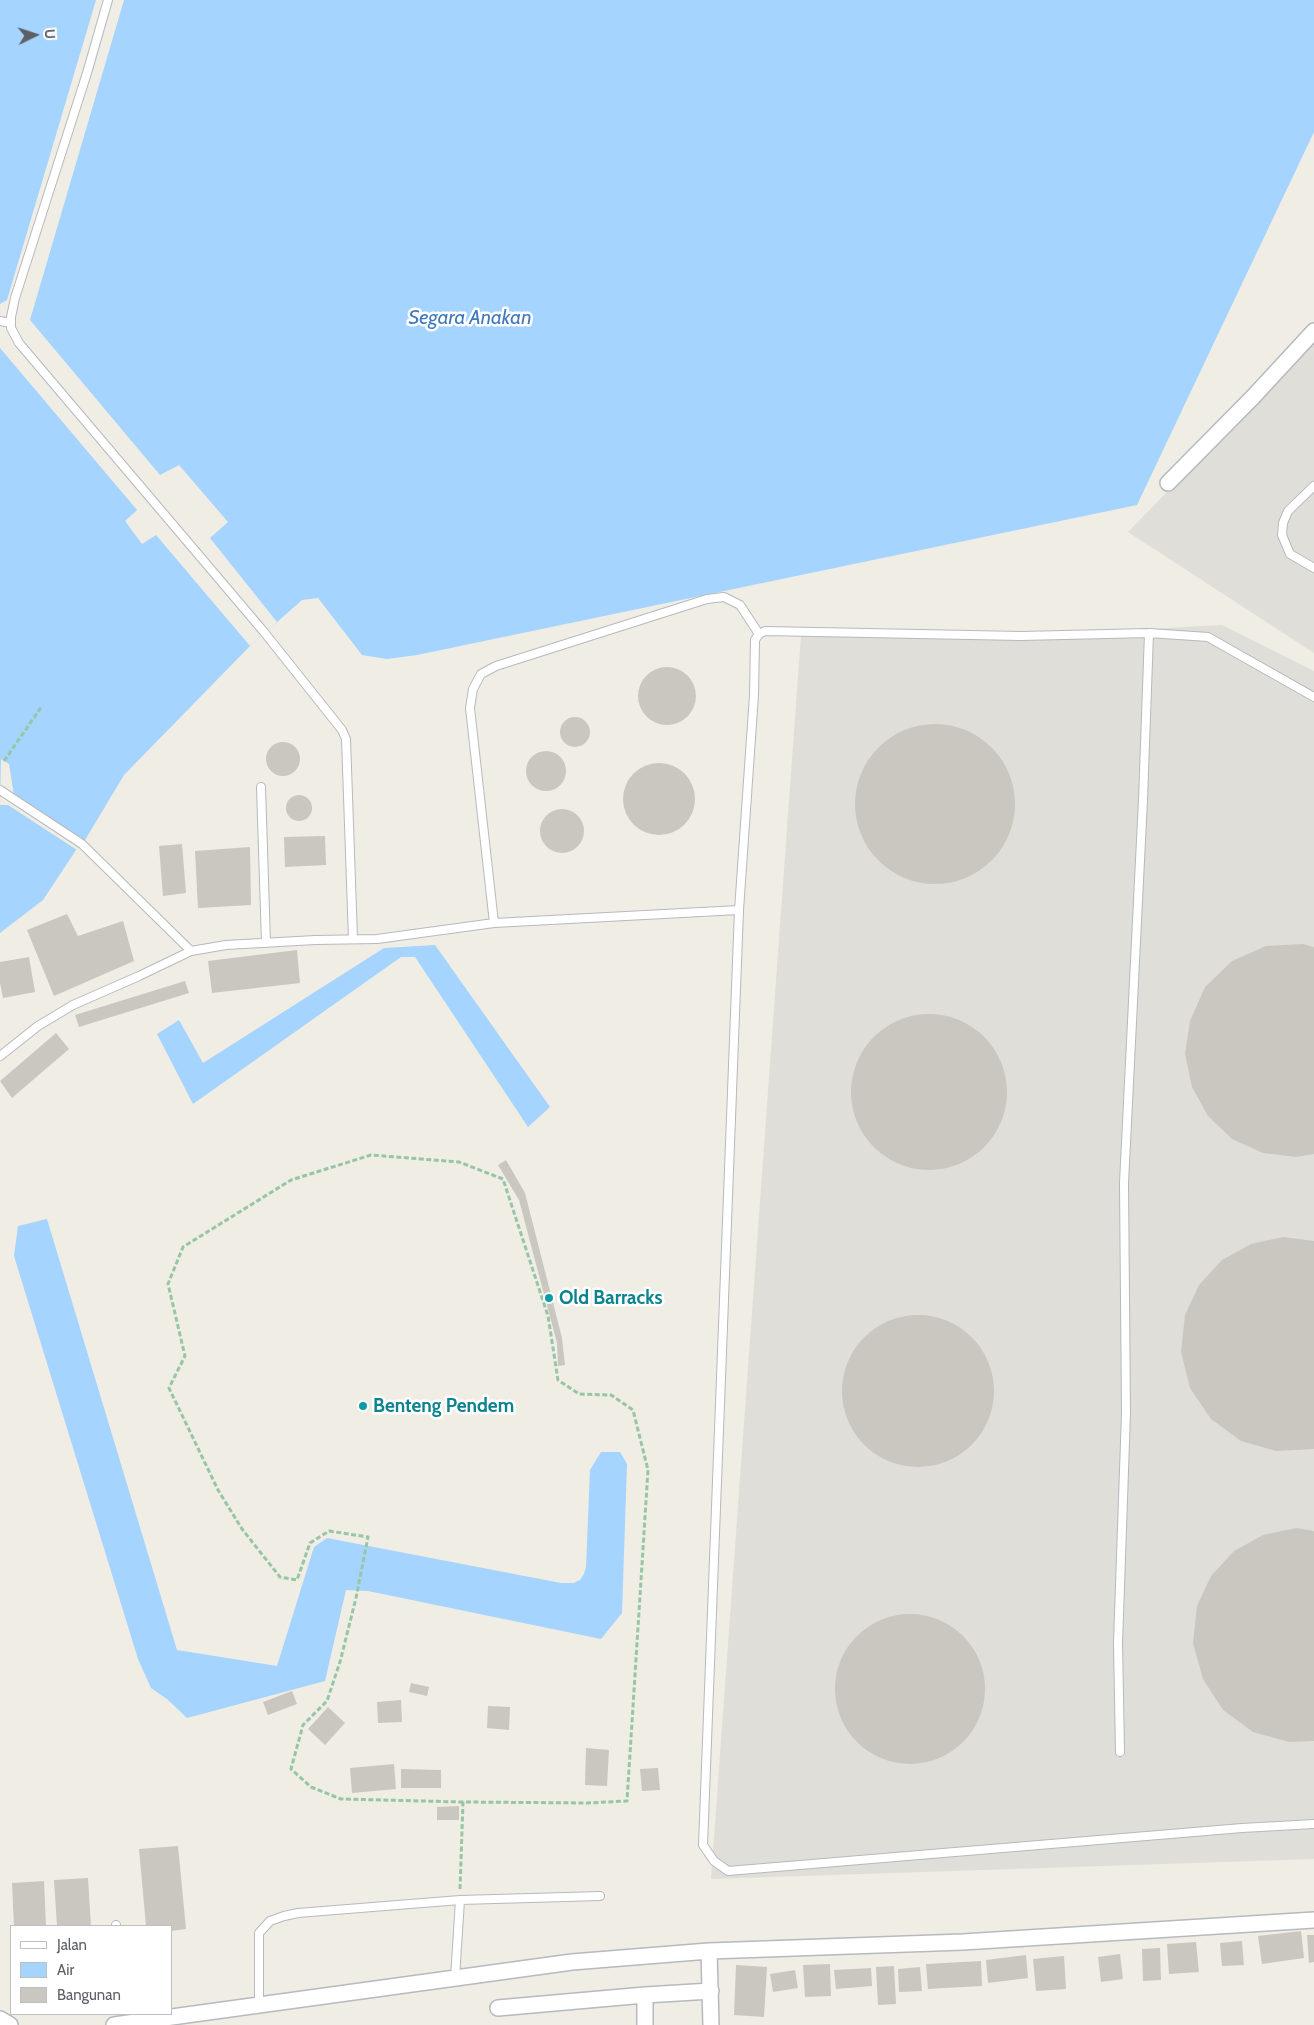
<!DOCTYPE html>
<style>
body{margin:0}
#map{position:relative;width:1314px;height:2025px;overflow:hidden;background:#efede4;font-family:Cabin,sans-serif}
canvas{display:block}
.legend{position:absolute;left:10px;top:1925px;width:162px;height:90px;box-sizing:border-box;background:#fff;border:1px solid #bebfc1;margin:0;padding:6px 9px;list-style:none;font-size:15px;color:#5c5f65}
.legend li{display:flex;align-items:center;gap:10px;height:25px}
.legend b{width:25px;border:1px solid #bebfc1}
.north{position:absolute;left:10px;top:10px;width:50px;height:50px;-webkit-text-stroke:4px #fff;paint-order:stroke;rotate:86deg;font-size:14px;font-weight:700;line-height:20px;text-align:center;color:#5c5f65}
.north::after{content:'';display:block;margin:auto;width:18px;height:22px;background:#5c5f65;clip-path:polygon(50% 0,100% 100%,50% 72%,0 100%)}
</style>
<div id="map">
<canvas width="1314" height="2025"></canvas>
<ul class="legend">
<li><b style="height:6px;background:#fff"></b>Jalan</li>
<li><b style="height:14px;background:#a4d4ff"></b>Air</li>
<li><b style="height:14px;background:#cac7c1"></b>Bangunan</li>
</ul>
<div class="north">U</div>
</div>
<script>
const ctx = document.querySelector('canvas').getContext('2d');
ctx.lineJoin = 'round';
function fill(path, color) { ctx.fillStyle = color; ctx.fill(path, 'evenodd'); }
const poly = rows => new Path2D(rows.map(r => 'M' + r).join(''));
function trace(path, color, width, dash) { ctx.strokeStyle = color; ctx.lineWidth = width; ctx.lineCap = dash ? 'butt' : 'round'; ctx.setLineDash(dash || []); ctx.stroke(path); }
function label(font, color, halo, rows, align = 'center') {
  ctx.font = font + ' Cabin,sans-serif'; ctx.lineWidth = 5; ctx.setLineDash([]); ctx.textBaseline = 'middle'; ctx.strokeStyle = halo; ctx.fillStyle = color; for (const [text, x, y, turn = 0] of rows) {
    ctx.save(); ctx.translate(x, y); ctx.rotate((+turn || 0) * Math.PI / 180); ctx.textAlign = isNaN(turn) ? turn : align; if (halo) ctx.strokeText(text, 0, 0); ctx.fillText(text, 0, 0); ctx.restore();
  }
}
fill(poly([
 [1314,341,1314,653,1128,532],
 [1222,625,1314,671,1314,1859,711,1879,801,635,1021,636]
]), '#e0ded8');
fill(poly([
 [0,0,1314,0,1314,132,1137,505,417,655,387,659,362,655,318,598,302,600,250,646,124,775,85,840,76,850,43,900,0,933],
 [435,945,550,1107,528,1127,415,957,401,957,193,1104,157,1034,179,1020,203,1063,384,948],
 [47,1219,177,1650,277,1666,314,1547,327,1538,561,1583,574,1583,580,1580,584,1574,586,1567,590,1470,601,1452,620,1452,627,1464,622,1613,601,1639,368,1591,346,1590,325,1681,187,1718,167,1699,151,1688,138,1659,14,1256,18,1226]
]), '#a4d4ff');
fill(poly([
 [96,0,124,0,30,320,160,475,179,465,228,522,210,538,277,622,250,646,156,535,142,544,125,521,137,510,0,348,0,304,7,300],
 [1,759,9,764,14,795,85,841,77,850,8,805,0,805]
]), '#efede4');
fill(poly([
 '638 696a29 29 0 1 1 58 0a29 29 0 1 1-58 0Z',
 '560 732a15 15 0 1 1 30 0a15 15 0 1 1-30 0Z',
 '855 804a80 80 0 1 1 160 0a80 80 0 1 1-160 0Z',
 '266 759a17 17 0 1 1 34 0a17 17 0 1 1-34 0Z',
 '526 771a20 20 0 1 1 40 0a20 20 0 1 1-40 0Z',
 '623 799a36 36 0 1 1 72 0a36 36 0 1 1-72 0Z',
 '286 808a13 13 0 1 1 26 0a13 13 0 1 1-26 0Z',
 '540 831a22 22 0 1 1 44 0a22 22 0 1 1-44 0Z',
 [325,836,326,865,285,867,284,837],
 [182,844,186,893,163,896,159,846],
 [250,847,251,905,198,908,195,851],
 [67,914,78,936,123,921,134,961,54,996,27,930],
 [1303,944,1314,947,1314,1154,1296,1157,1263,1153,1232,1139,1208,1116,1192,1087,1185,1054,1190,1021,1205,987,1232,961,1266,946],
 [297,950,300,983,212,993,208,961],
 [29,957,35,992,3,998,0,983,0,962],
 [185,981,189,993,79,1027,75,1015],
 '851 1092a78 78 0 1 1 156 0a78 78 0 1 1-156 0Z',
 [56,1033,69,1049,12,1098,0,1081],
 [506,1160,525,1193,562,1338,565,1365,558,1366,557,1343,519,1200,498,1165],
 [1283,1237,1314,1241,1314,1449,1276,1451,1241,1441,1211,1419,1190,1388,1181,1352,1185,1315,1199,1285,1222,1260,1251,1244],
 '842 1391a76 76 0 1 1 152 0a76 76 0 1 1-152 0Z',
 [1296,1528,1314,1531,1314,1741,1289,1742,1253,1732,1223,1710,1203,1679,1193,1643,1197,1606,1211,1576,1234,1551,1263,1535],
 '835 1689a75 75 0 1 1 150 0a75 75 0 1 1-150 0Z',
 [411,1683,429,1687,427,1696,409,1692],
 [292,1691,297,1704,268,1715,263,1702],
 [401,1700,402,1722,378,1723,377,1702],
 [488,1706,510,1707,509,1730,487,1728],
 [328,1707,345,1723,325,1745,308,1729],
 [586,1748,609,1750,607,1786,585,1785],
 [394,1764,396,1789,352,1793,350,1768],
 [658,1768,660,1790,642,1791,640,1769],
 [401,1769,441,1770,441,1788,401,1788],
 [459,1806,459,1820,437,1820,437,1807],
 [178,1846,186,1929,171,1931,171,1926,146,1926,139,1849],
 [88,1878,91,1926,57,1926,54,1880],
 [44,1881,46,1926,14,1926,12,1883],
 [1301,1931,1304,1958,1262,1964,1258,1936],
 [1307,1935,1314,1935,1314,1962,1309,1963],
 [1242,1941,1244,1965,1222,1966,1220,1943],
 [1196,1942,1199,1972,1169,1974,1167,1944],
 [1160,1948,1161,1980,1143,1981,1142,1949],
 [1120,1954,1123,1979,1101,1982,1098,1957],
 [1026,1955,1028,1978,988,1983,986,1960],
 [1064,1956,1066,1989,1036,1991,1033,1959],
 [981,1961,982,1986,928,1989,926,1964],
 [830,1964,831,1996,805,1997,803,1965],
 [736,1965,767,1967,764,2017,734,2015],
 [894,1966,896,2004,878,2005,876,1967],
 [920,1967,922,1991,899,1992,898,1969],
 [871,1968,872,1986,836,1989,834,1970],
 [795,1970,798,1988,773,1992,770,1974]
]), '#cac7c1');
const lane = poly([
 [108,0,87,73,15,298,11,317,11,328,19,343,264,632,342,730,346,739,353,939],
 [0,321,11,323],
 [1314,486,1288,511,1283,523,1282,535,1290,554,1314,568],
 [1314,697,1208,637,1149,633,1021,636,765,631,759,634,755,640,754,695,739,910,703,1845,714,1861,728,1871,1242,1828,1314,1824],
 [261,787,266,943],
 [0,790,82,844,191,951],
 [494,923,470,708,473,689,481,674,496,666,707,599,724,597,740,605,759,634],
 [0,1056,38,1026,73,1005,139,976,191,951,226,945,315,940,377,939,494,923,739,910],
 [1120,1752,1118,1643,1126,1413,1124,1183,1143,800,1149,633],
 [116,1925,116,1926],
 [455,1978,460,1900],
 [259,2006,259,1933,270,1921,284,1916,298,1913,460,1900,600,1896]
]);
const street = poly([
 [1168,483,1253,397,1314,331],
 [709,1951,711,2025],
 [645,1995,711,1991],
 [498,2008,645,1995,645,2025],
 [0,2019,10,2025],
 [114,2025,572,1962,709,1951,963,1942,1314,1920]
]);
trace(lane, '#b6b9be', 10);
trace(street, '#b6b9be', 18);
trace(poly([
 [4,761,42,706],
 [460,1889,463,1802,588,1803,627,1801,648,1470,633,1410,611,1395,579,1394,558,1380,548,1316,503,1179,459,1162,371,1155,291,1180,183,1247,168,1284,185,1356,169,1388,218,1490,242,1529,280,1577,297,1580,310,1543,329,1531,368,1537,356,1598,340,1662,327,1701,303,1725,291,1769,311,1787,341,1799,463,1802]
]), '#97c6a7', 3, [5, 2.5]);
trace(lane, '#fff', 8);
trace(street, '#fff', 15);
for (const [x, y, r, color] of [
 [549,1298,5,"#0f9aa8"],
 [363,1406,5,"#0f9aa8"]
]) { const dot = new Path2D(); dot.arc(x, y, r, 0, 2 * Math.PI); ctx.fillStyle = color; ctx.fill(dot); trace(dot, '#fff', 2); }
label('bold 19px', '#0d838f', '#fff', [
 ["Old Barracks",559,1298],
 ["Benteng Pendem",373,1406]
], 'left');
label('italic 20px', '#4078be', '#fff', [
 ["Segara Anakan",470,318]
]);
</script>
